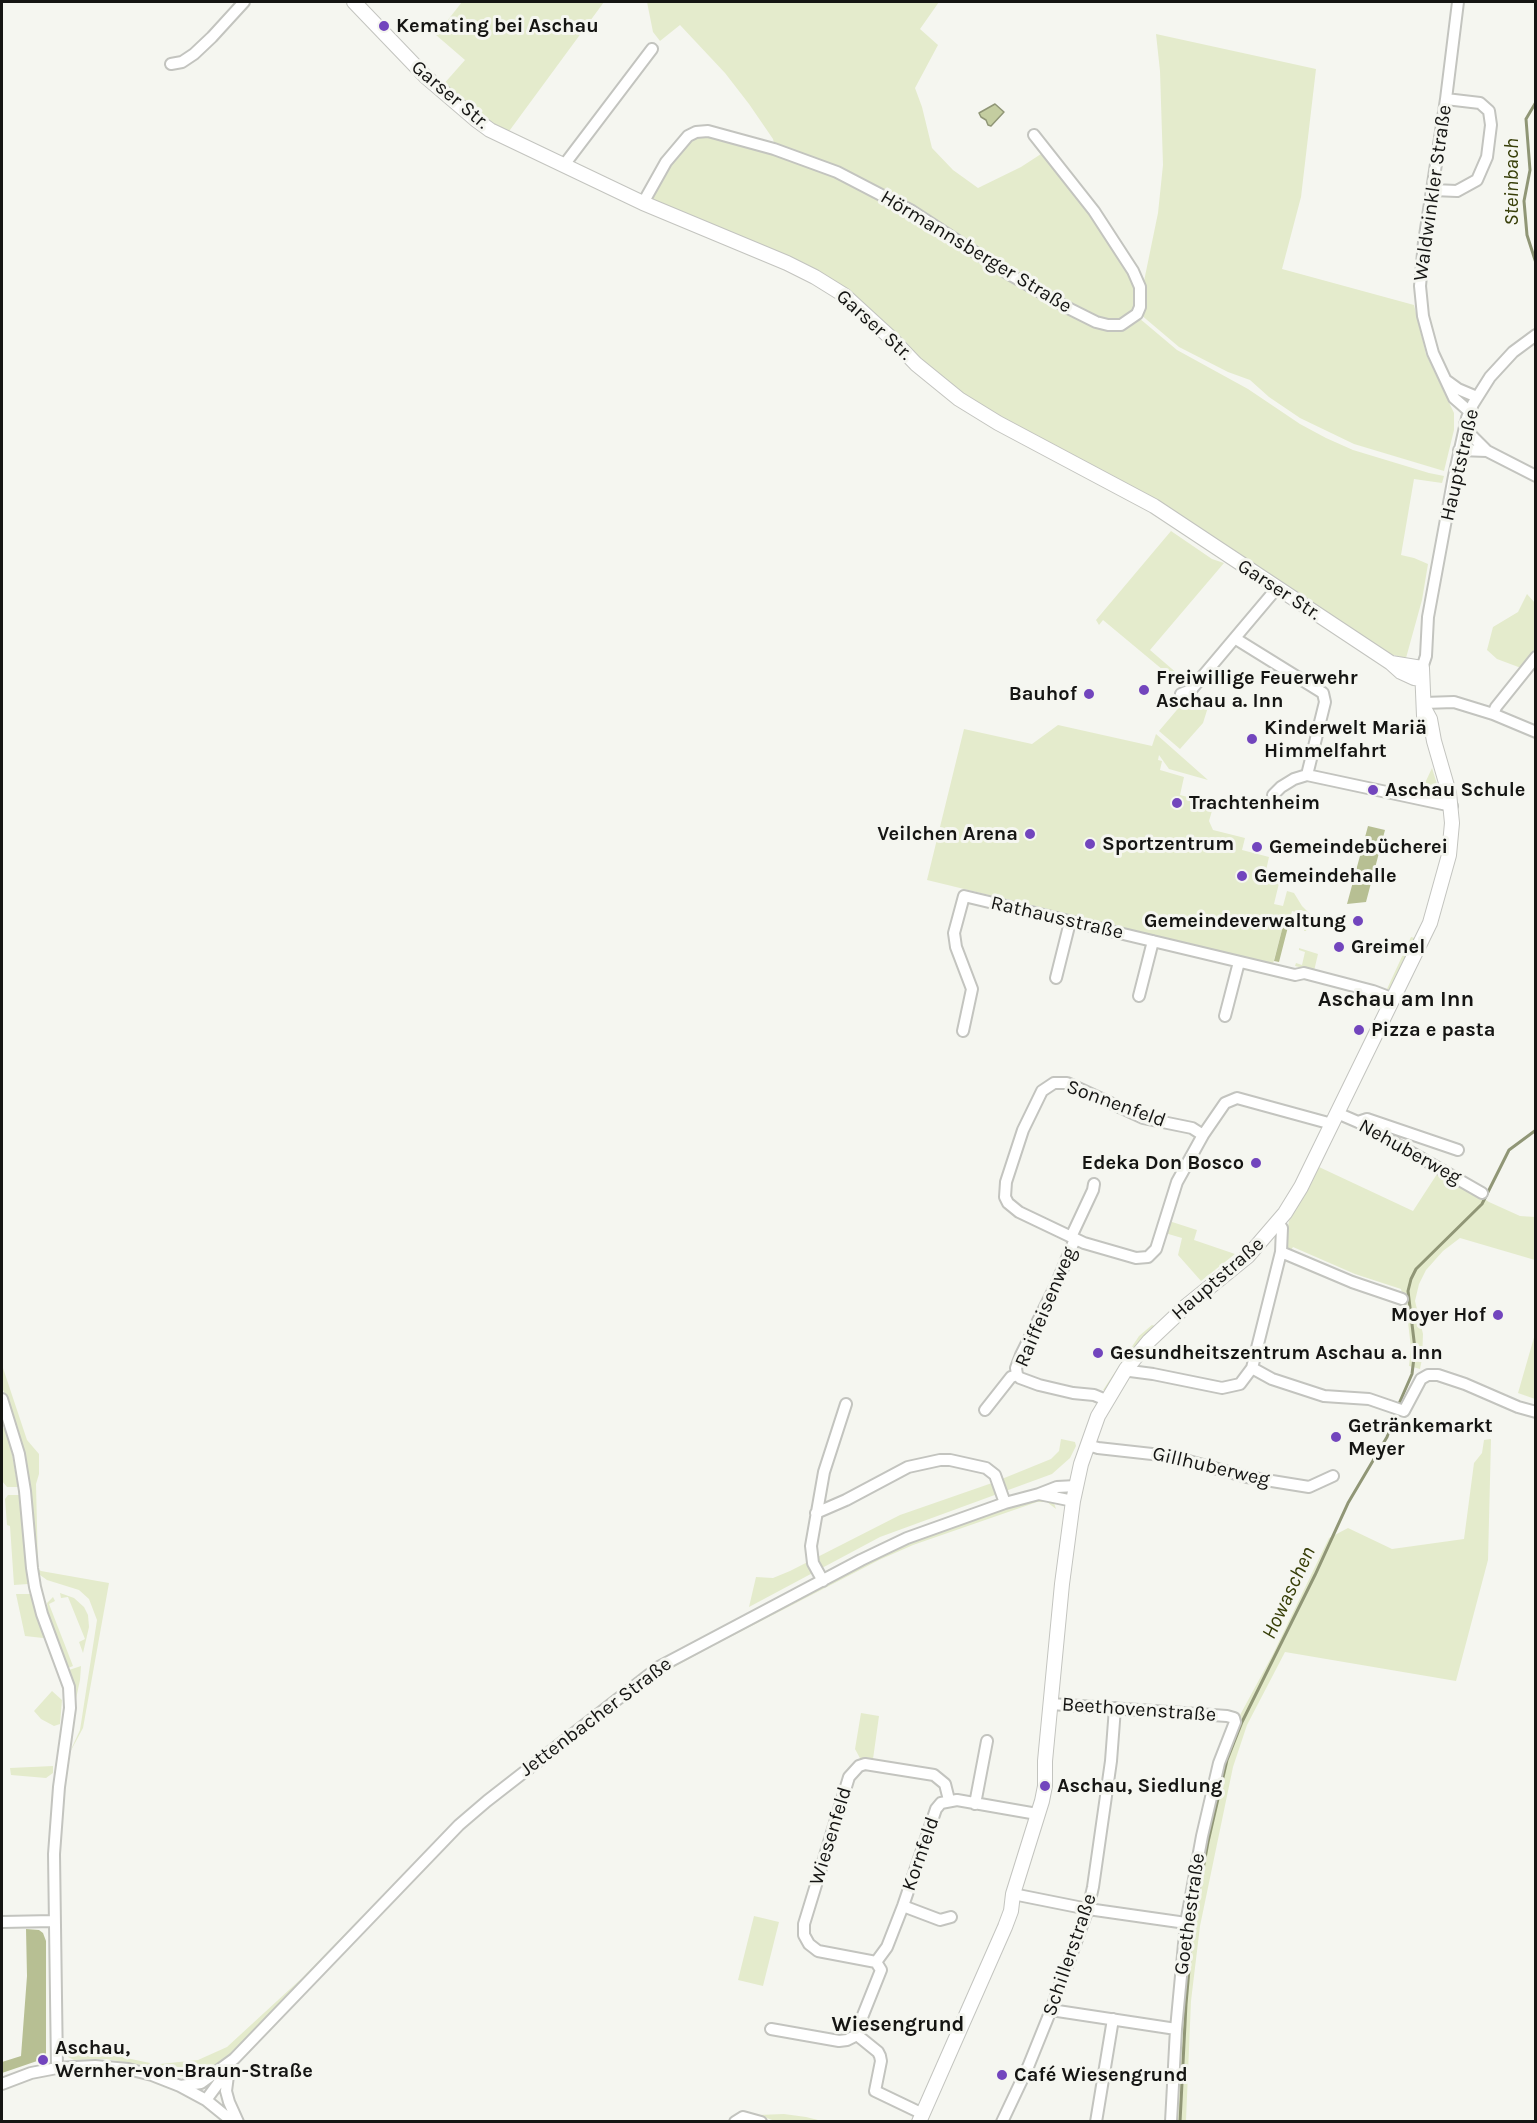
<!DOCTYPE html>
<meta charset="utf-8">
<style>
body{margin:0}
#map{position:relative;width:1537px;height:2123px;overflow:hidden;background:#f5f6f0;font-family:Karla,sans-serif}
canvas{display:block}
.frame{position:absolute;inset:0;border:3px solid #151513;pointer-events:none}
</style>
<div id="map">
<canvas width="1537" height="2123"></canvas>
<div class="frame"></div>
</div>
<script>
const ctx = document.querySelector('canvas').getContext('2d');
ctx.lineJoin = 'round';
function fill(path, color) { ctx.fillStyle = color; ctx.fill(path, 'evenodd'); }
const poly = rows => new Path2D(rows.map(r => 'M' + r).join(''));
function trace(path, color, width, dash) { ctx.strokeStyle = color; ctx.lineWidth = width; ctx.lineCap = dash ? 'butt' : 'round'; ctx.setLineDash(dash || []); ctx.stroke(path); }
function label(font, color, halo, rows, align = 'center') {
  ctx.font = font + ' Karla,sans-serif'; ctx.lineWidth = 6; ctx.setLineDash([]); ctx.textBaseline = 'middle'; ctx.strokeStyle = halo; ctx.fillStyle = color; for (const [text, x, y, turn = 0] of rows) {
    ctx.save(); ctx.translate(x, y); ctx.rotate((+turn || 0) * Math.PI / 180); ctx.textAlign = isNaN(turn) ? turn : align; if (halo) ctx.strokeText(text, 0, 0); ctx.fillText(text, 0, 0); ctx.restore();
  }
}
fill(poly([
 [462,2,604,2,507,134,442,86,465,60,436,35],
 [647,2,939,2,920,29,938,45,915,88,922,107,932,148,953,170,978,188,1021,167,1041,154,1044,156,1098,222,1137,286,1134,313,1120,323,1097,319,947,232,775,147,773,139,749,104,725,73,680,25,660,41,653,32],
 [1156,34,1316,69,1301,197,1282,269,1414,305,1426,354,1454,413,1454,430,1444,471,1354,444,1300,418,1269,397,1250,380,1228,372,1179,347,1140,314,1143,286,1158,213,1163,165,1160,71],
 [708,134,773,152,868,190,1095,324,1139,318,1177,350,1248,389,1300,424,1326,438,1353,450,1429,473,1444,476,1442,483,1414,479,1401,555,1414,558,1428,564,1422,600,1406,658,1385,653,999,418,942,380,868,309,650,200,650,194,689,139],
 [1171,531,1212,559,1224,563,1150,650,1179,675,1175,680,1103,620,1099,625,1096,620],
 [1527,594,1535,603,1535,649,1521,668,1497,659,1487,650,1493,627,1518,612],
 [1187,698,1209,704,1203,723,1180,749,1159,731],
 [1058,725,1152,746,1156,734,1208,780,1169,769,1159,755,1158,760,1162,761,1160,770,1184,777,1180,795,1214,804,1209,821,1213,830,1245,838,1242,850,1269,857,1265,875,1280,879,1274,904,1283,906,1287,891,1294,893,1302,906,1310,914,1306,931,1304,931,1308,912,1300,910,1299,913,1292,911,1289,923,1284,922,1273,964,927,880,964,729,1032,744],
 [1432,768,1441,797,1441,800,1419,796],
 [1411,937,1415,938,1390,990,1387,989],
 [1299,948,1318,954,1314,971,1295,966,1296,963,1302,965,1305,952,1299,950],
 [1319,1167,1413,1211,1439,1171,1489,1202,1520,1216,1535,1217,1535,1260,1460,1238,1443,1251,1426,1270,1419,1284,1415,1301,1423,1334,1422,1359,1420,1369,1409,1366,1411,1348,1408,1322,1401,1289,1355,1274,1293,1247,1290,1252,1284,1245,1289,1221],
 [1169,1221,1197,1230,1194,1240,1235,1254,1201,1281,1178,1255,1182,1238,1165,1233],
 [1152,1325,1155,1326,1105,1391,1103,1390,1139,1336],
 [1535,1334,1536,1399,1535,1399,1518,1393],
 [2,1365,27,1440,39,1454,39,1474,36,1484,38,1569,41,1571,109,1583,83,1728,68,1756,80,1730,97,1620,89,1599,79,1590,47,1580,40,1575,36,1569,30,1481,18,1428,2,1387],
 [2,1427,8,1432,18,1487,7,1487,2,1481],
 [1061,1439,1075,1442,1076,1446,1070,1458,1052,1474,880,1537,749,1607,756,1577,773,1578,790,1571,900,1515,992,1483,1051,1459,1059,1451],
 [1491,1439,1488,1560,1456,1681,1285,1652,1247,1725,1233,1767,1200,1926,1191,2001,1186,2121,1176,2122,1189,1923,1205,1839,1223,1761,1239,1717,1273,1654,1329,1538,1348,1528,1392,1549,1464,1539,1474,1463,1482,1453,1484,1440],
 [8,1495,19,1495,22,1499,28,1584,14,1585,10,1526,7,1525,5,1499],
 [1043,1498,1053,1500,1056,1509,1047,1502,1037,1502,913,1545,879,1560,713,1646,676,1666,658,1679,653,1678,671,1665,870,1560,921,1538,1034,1499],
 [60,1593,74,1598,84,1607,88,1615,89,1627,83,1653,79,1642,85,1639,68,1597,61,1598],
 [16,1594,31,1594,45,1636,43,1638,25,1636],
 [53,1597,55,1601,49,1604,73,1666,68,1668,48,1615,47,1603],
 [81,1666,80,1680,76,1699,69,1670],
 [52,1691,62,1700,60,1724,54,1726,41,1719,34,1711],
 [861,1713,879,1716,873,1759,861,1760,855,1749],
 [53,1766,53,1773,46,1778,11,1775,10,1768],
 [367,1911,299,1985,222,2064,206,2075,190,2078,162,2070,159,2067,160,2064,198,2060,227,2047,302,1978],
 [754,1916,779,1922,763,1986,738,1980],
 [80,2055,117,2056,150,2063,148,2066,106,2059,74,2060,66,2056],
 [784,2114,806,2117,822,2121,775,2121,758,2115]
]), '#e4ebcc');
fill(poly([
 [1368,826,1385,830,1366,902,1347,904],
 [1284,922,1289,923,1279,962,1274,961],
 [26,1929,39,1930,43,1933,46,1941,46,2054,40,2060,2,2073,2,2062,21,2056,27,1976]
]), '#b7bf93');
const water = poly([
 [995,104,1004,112,991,126,988,125,986,120,981,117,979,113,995,104]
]);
fill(water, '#c4cda0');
trace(water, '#909676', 1.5);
trace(poly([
 [1536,55,1536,62],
 [1536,102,1526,119,1530,170,1524,201,1527,235,1536,263],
 [1398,1406,1412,1374,1415,1349,1408,1291,1411,1279,1416,1269,1482,1204,1509,1150,1536,1130],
 [1180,2122,1186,2004,1193,1923,1208,1842,1227,1760,1242,1722,1315,1575,1348,1503,1387,1437,1396,1412]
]), '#909676', 3);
const minor = poly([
 [1458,2,1446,99,1424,242,1420,286,1423,316,1433,353,1454,398,1470,412],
 [171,64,182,62,194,54,212,37,244,2],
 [564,165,652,49],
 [1433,190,1457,191,1477,180,1487,157,1491,125,1489,111,1480,103,1446,99],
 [643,203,666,162,688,136,696,132,708,131,774,149,837,172,912,211,1007,273,1070,309,1096,322,1108,325,1121,325,1137,314,1140,307,1140,287,1133,271,1094,211,1034,135],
 [1447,381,1458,389,1477,397],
 [1465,424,1472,436,1487,451,1536,476],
 [1459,450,1487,451],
 [1236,639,1323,693,1325,702,1307,775],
 [1422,668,1426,656,1428,617,1454,476,1467,418,1473,404,1490,377,1513,352,1536,335],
 [1181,694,1191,690,1277,588],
 [1424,703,1454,702,1493,714,1536,732],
 [1493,714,1496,707,1536,657],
 [1273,795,1281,787,1294,779,1307,775,1452,806],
 [1056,978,1070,922],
 [1139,996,1153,941],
 [1225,1016,1239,962],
 [963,1031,972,989,956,947,954,933,964,896,1295,975,1304,973,1373,991,1394,999],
 [1054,1083,1067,1083,1074,1086,1143,1118,1192,1128,1203,1135,1177,1182,1156,1249,1148,1257,1136,1258,1084,1243,1019,1212,1008,1203,1005,1197,1006,1182,1023,1130,1042,1091,1054,1083],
 [1337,1113,1358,1122,1482,1193],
 [1358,1122,1367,1119,1458,1150],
 [1203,1135,1225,1103,1237,1098,1332,1124],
 [1071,1237,1093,1190,1094,1184],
 [1075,1239,1056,1285,1021,1355,1016,1368,1017,1375,1020,1378,1039,1385,1073,1393,1094,1395,1106,1400],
 [1281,1252,1352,1282,1402,1299],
 [1252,1368,1272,1379,1324,1396,1369,1399,1404,1411,1421,1379,1428,1375,1438,1375,1465,1384,1518,1407,1536,1412],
 [1126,1369,1130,1371,1153,1374,1222,1388,1240,1384,1252,1368,1281,1252,1282,1228,1278,1223],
 [2,1399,19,1454,25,1491,32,1568,35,1587,42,1614,69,1687,70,1708,59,1787,54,1854,57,2068],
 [985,1410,1011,1377,1017,1375],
 [1088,1445,1098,1448,1170,1456,1247,1477,1309,1487,1333,1476],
 [1039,1494,1073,1501],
 [816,1513,846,1500,908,1467,940,1460,950,1460,986,1468,995,1475,1005,1503],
 [823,1581,813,1563,811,1546,824,1472,846,1404],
 [1051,1704,1227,1716,1234,1718,1235,1722,1219,1763,1202,1836,1186,1923,1176,2029,1171,2122],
 [975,1804,987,1741],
 [1013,1894,1088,1909,1186,1923],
 [903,1906,940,1920,951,1917],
 [2,1922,54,1921],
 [876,1962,818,1951,809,1944,804,1935,804,1924,849,1777,859,1766,865,1764,934,1775,945,1784,949,1800],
 [1051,2010,1176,2029],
 [771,2029,839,2041,847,2040,857,2035,857,2030,881,1970,876,1962,887,1947,903,1906,936,1809,941,1803,957,1800,1037,1814],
 [857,2035,878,2052,880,2056,881,2061,875,2091,923,2114],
 [229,2068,226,2091,229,2102,238,2122],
 [2,2084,31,2073,57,2068,95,2066,128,2069,152,2075,180,2086,206,2100,233,2122],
 [180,2086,201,2083,234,2059,459,1825,487,1801,659,1667,861,1560,907,1538,1005,1503,1039,1494,1057,1487,1076,1486],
 [206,2100,228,2070],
 [735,2122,743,2117,761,2122],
 [1002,2122,1028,2067,1051,2010,1088,1909,1093,1887,1111,1761,1115,1708],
 [1096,2122,1113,2019]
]);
const major = poly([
 [354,2,426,77,475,119,490,130,643,203,787,263,815,277,844,295,892,339,916,364,959,399,998,423,1154,506,1391,663,1401,672,1414,678,1422,679],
 [1391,663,1422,668,1424,716],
 [919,2122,1005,1927,1011,1911,1013,1894,1042,1801,1045,1786,1045,1761,1062,1584,1073,1501,1081,1464,1098,1416,1126,1369,1149,1341,1185,1307,1248,1256,1285,1213,1301,1187,1430,923,1449,855,1452,823,1449,793,1434,741,1430,719,1424,708]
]);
trace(minor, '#c3c4bf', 14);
trace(major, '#c3c4bf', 16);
trace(minor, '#fff', 10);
trace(major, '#fff', 14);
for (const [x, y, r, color] of [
 [384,26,6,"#7245bd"],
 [1144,690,6,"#7245bd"],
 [1089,694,6,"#7245bd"],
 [1252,739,6,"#7245bd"],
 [1373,790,6,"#7245bd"],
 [1177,803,6,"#7245bd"],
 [1030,834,6,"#7245bd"],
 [1090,844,6,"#7245bd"],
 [1257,847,6,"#7245bd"],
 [1242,876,6,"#7245bd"],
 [1358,921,6,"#7245bd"],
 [1339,947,6,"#7245bd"],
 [1359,1030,6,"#7245bd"],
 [1256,1163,6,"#7245bd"],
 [1498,1315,6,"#7245bd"],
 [1098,1353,6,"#7245bd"],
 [1336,1437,6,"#7245bd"],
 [1045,1786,6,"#7245bd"],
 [43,2060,6,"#7245bd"],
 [1002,2075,6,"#7245bd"]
]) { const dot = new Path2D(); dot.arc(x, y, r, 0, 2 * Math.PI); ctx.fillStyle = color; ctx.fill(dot); trace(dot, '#f5f6f0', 2); }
label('bold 20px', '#151513', '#f5f6f0', [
 ["Kemating bei Aschau",396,26],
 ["Freiwillige Feuerwehr",1156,678],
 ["Aschau a. Inn",1156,701],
 ["Bauhof",1077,694,"right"],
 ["Kinderwelt Mariä",1264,728],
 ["Himmelfahrt",1264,751],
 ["Aschau Schule",1385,790],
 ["Trachtenheim",1189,803],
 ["Veilchen Arena",1018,834,"right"],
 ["Sportzentrum",1102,844],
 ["Gemeindebücherei",1269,847],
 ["Gemeindehalle",1254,876],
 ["Gemeindeverwaltung",1346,921,"right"],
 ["Greimel",1351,947],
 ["Pizza e pasta",1371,1030],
 ["Edeka Don Bosco",1244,1163,"right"],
 ["Moyer Hof",1486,1315,"right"],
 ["Gesundheitszentrum Aschau a. Inn",1110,1353],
 ["Getränkemarkt",1348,1426],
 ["Meyer",1348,1449],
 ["Aschau, Siedlung",1057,1786],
 ["Aschau,",55,2048],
 ["Wernher-von-Braun-Straße",55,2071],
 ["Café Wiesengrund",1014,2075]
], 'left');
label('20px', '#151513', '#f5f6f0', [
 ["Garser Str.",450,95,40],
 ["Waldwinkler Straße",1433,193,-82],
 ["Hörmannsberger Straße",976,252,31],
 ["Garser Str.",874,325,42],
 ["Hauptstraße",1460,465,-77],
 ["Garser Str.",1279,590,33],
 ["Rathausstraße",1057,918,13],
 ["Sonnenfeld",1116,1104,20],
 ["Nehuberweg",1410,1152,29],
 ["Hauptstraße",1218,1279,-41],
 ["Raiffeisenweg",1046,1307,-67],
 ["Gillhuberweg",1211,1467,13],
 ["Beethovenstraße",1139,1710,4],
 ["Jettenbacher Straße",596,1717,-37],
 ["Wiesenfeld",831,1836,-73],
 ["Kornfeld",921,1854,-71],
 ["Goethestraße",1190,1914,-82],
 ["Schillerstraße",1070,1955,-71]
]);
label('italic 21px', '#373e08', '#f5f6f0', [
 ["Steinbach",1512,182,-90],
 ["Howaschen",1289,1593,-65]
]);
label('bold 21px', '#151513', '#f5f6f0', [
 ["Wiesengrund",898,2025]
]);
label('bold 22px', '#151513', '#f5f6f0', [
 ["Aschau am Inn",1396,1000]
]);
</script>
